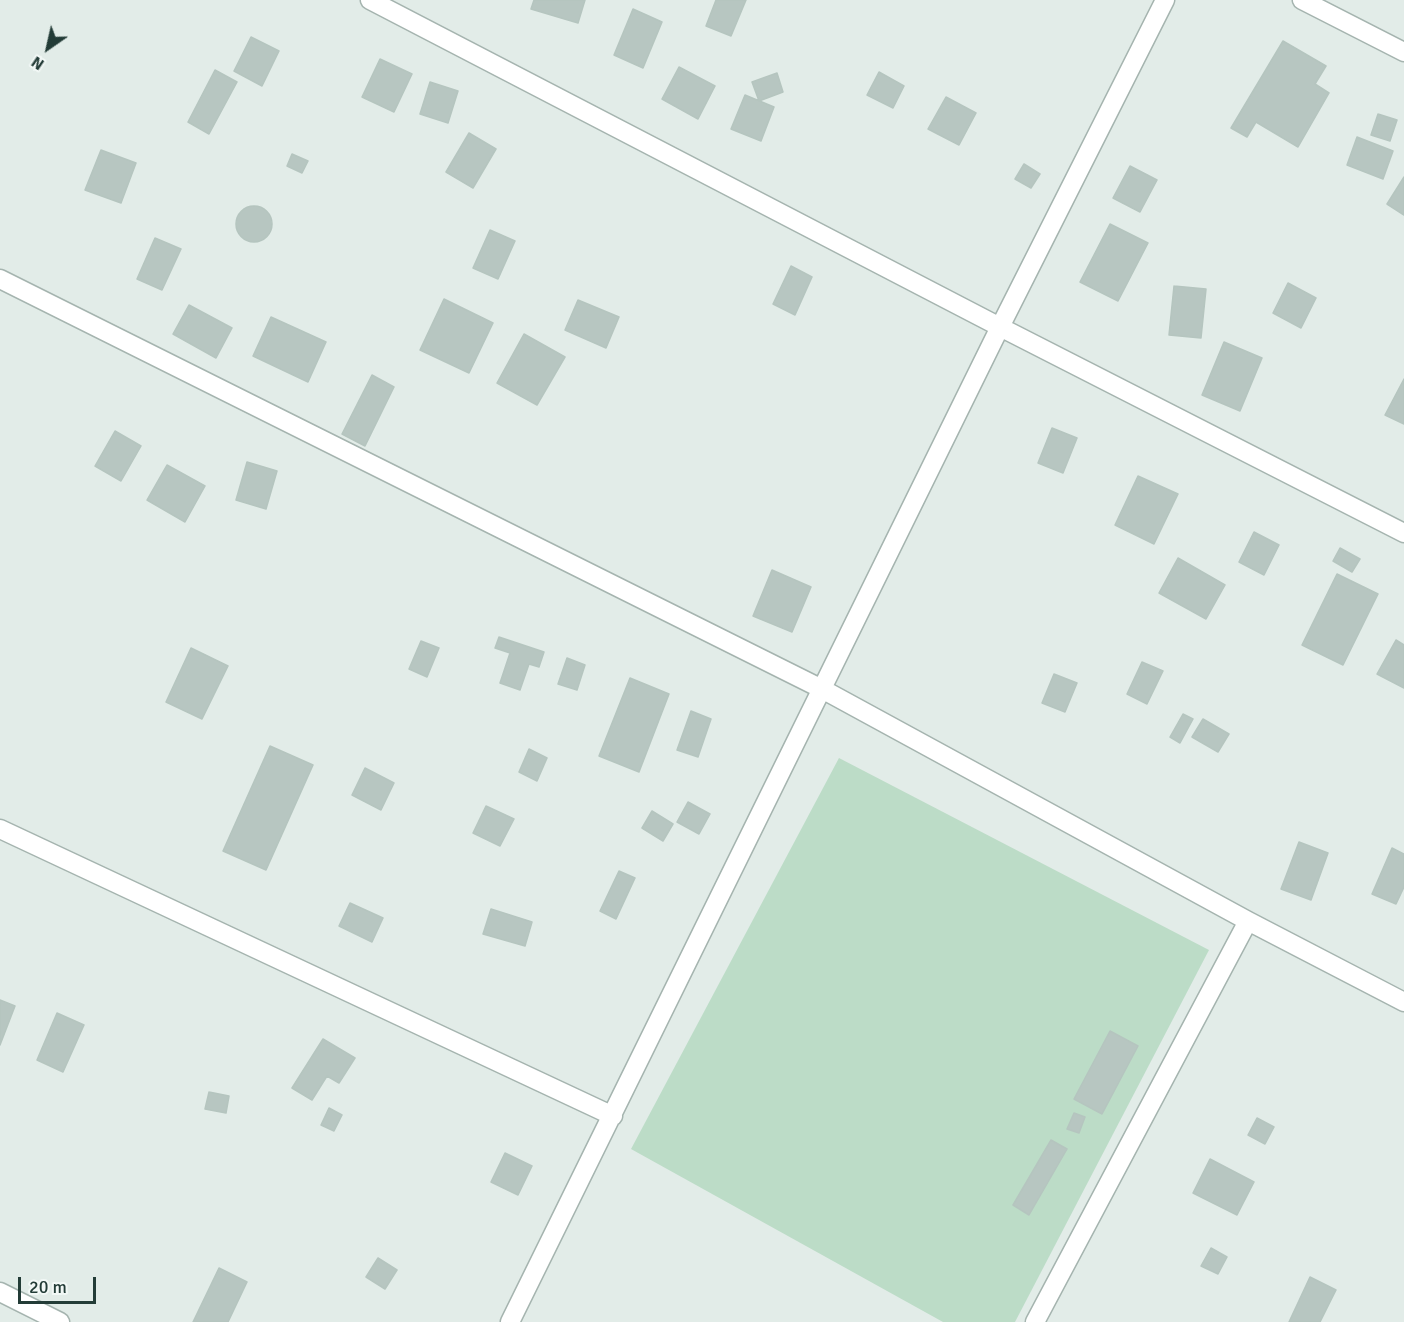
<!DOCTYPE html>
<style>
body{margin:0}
#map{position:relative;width:1404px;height:1322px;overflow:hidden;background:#e2ece8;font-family:Signika,sans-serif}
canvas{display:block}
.north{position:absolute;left:18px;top:18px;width:60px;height:60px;-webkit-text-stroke:4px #f2f8f6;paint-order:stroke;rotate:214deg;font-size:16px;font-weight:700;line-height:24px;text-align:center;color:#233c37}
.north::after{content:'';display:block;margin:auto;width:21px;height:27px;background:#233c37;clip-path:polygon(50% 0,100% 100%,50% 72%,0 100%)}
.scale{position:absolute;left:18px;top:1277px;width:78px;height:27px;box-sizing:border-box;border:3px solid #233c37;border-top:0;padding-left:8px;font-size:18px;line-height:21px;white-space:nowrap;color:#233c37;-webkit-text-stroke:4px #f2f8f6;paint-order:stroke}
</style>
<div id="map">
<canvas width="1404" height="1322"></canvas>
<div class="north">N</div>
<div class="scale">20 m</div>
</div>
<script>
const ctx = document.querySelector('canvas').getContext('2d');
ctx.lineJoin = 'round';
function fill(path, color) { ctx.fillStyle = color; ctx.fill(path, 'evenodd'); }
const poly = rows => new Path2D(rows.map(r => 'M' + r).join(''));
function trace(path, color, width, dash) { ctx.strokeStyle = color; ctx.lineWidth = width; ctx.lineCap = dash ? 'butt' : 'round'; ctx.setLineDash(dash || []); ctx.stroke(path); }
fill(poly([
 [839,758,1209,950,1015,1322,943,1322,631,1149]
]), '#bcdcc7');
const building = poly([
 [534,0,585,0,578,23,531,9,534,0],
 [716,0,746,0,731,36,706,26,716,0],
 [633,9,662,22,643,68,614,55,633,9],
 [251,37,279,51,262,86,234,71,251,37],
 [1283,41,1326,66,1315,84,1329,93,1298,147,1256,122,1247,137,1231,128,1283,41],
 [380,59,412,74,394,112,362,97,380,59],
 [679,67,715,86,698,119,662,99,679,67],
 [215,70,237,82,209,134,188,122,215,70],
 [879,72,904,86,893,108,867,95,879,72],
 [777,73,783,92,759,101,752,82,777,73],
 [430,82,458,91,448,123,420,114,430,82],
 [745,95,774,107,761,141,731,129,745,95],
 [946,97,976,113,959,145,928,129,946,97],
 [1378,114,1397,120,1390,141,1371,135,1378,114],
 [469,133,496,149,473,188,446,172,469,133],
 [1357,137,1393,151,1383,179,1347,165,1357,137],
 [101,150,136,163,121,203,85,190,101,150],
 [292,154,308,161,302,173,287,166,292,154],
 [1024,164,1040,174,1031,188,1015,179,1024,164],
 [1130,166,1157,180,1140,212,1113,198,1130,166],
 [1404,177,1404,215,1387,204,1404,177],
 '236 224a18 18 0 1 1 36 0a18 18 0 1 1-36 0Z',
 [1110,224,1148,243,1118,301,1080,282,1110,224],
 [490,230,515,241,498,279,473,268,490,230],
 [155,238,181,249,162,290,137,279,155,238],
 [791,266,812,277,795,315,773,304,791,266],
 [1288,283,1316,298,1301,328,1273,313,1288,283],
 [1174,286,1206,289,1201,338,1169,335,1174,286],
 [444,299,493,323,469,373,420,350,444,299],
 [578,300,619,317,606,348,565,330,578,300],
 [189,305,232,328,216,358,173,334,189,305],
 [271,317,326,342,308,382,253,356,271,317],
 [524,334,565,357,537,405,497,383,524,334],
 [1224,342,1262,358,1240,411,1202,395,1224,342],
 [372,375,394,387,365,446,342,434,372,375],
 [1404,379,1404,424,1385,415,1404,379],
 [1052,428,1077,438,1063,473,1038,463,1052,428],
 [115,431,141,446,121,481,95,466,115,431],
 [247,462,277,471,266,509,236,500,247,462],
 [167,465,205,486,185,522,147,500,167,465],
 [1138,476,1178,494,1154,544,1115,525,1138,476],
 [1254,532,1279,545,1264,575,1239,562,1254,532],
 [1340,548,1360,559,1352,572,1333,561,1340,548],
 [1178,558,1225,585,1206,619,1159,593,1178,558],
 [772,570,811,587,792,632,753,616,772,570],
 [1337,574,1378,594,1343,665,1302,645,1337,574],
 [499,637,544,652,539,667,529,664,520,690,500,683,510,653,495,648,499,637],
 [1396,640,1404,645,1404,688,1377,674,1396,640],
 [421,641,439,648,427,677,409,669,421,641],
 [191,648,228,666,202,719,166,702,191,648],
 [567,658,585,665,577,690,558,684,567,658],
 [1142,662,1163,671,1147,704,1127,694,1142,662],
 [1054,674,1077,683,1065,712,1042,703,1054,674],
 [630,678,669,694,639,772,599,756,630,678],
 [691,711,711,719,698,757,677,750,691,711],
 [1183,714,1193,719,1180,743,1170,737,1183,714],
 [1203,719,1229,734,1218,752,1192,737,1203,719],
 [270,746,313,765,266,870,223,851,270,746],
 [529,749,547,758,537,781,519,772,529,749],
 [365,768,394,783,381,810,352,795,365,768],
 [688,802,710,814,699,834,677,822,688,802],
 [486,806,514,819,500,846,473,833,486,806],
 [652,811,673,824,663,841,642,828,652,811],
 [1299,842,1328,853,1311,900,1281,889,1299,842],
 [1392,848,1404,854,1404,887,1396,904,1372,894,1392,848],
 [619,871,635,878,616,919,600,911,619,871],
 [350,903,383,918,372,942,339,926,350,903],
 [491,909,532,922,525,946,483,934,491,909],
 [0,1000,15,1006,0,1045,0,1000],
 [57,1013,84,1025,63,1072,37,1060,57,1013],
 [1110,1031,1138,1046,1102,1114,1074,1099,1110,1031],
 [323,1039,355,1058,339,1083,327,1076,312,1100,292,1088,323,1039],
 [209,1092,229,1096,226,1113,205,1109,209,1092],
 [329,1108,342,1115,334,1131,321,1125,329,1108],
 [1074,1113,1085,1117,1079,1133,1067,1129,1074,1113],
 [1257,1118,1274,1127,1265,1144,1248,1135,1257,1118],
 [1051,1140,1067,1149,1029,1215,1013,1205,1051,1140],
 [505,1153,532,1166,518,1195,491,1182,505,1153],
 [1210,1159,1254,1182,1237,1215,1193,1193,1210,1159],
 [1211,1248,1227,1257,1218,1274,1201,1266,1211,1248],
 [378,1258,397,1270,385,1289,366,1277,378,1258],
 [219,1268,247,1282,228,1322,193,1322,219,1268],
 [1310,1277,1336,1290,1320,1322,1289,1322,1310,1277]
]);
fill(building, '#b7c6c1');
trace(building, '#b5c5bf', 1.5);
const minor = poly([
 [370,0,1000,327,1404,533],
 [1302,0,1404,52],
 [0,279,822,689,1248,921,1404,1002],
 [0,829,613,1116],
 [0,1292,60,1322],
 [510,1322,1000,327,1165,0],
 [1035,1322,1248,921]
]);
trace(minor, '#a5b4af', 21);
trace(minor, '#fff', 18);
</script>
